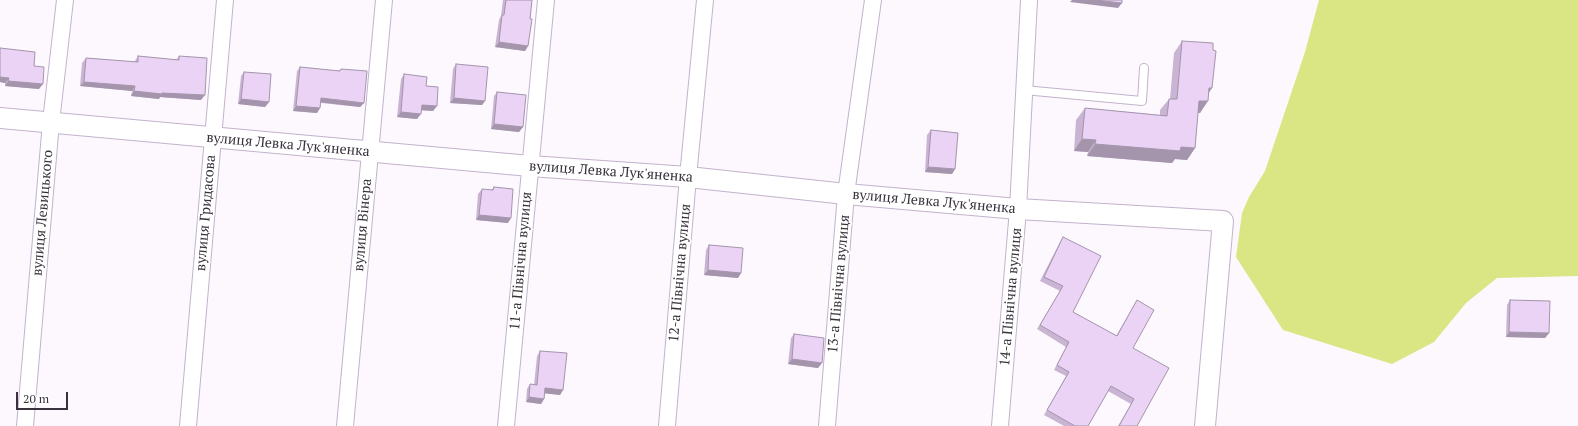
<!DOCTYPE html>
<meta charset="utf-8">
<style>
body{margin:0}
#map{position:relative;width:1578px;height:426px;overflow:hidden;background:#fcf8fd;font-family:"PT Serif",serif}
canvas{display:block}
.scale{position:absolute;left:16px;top:392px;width:52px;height:18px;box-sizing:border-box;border:2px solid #39323c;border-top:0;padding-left:5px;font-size:12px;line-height:14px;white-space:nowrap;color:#39323c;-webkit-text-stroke:3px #fff;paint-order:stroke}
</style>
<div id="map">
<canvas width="1578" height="426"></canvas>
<div class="scale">20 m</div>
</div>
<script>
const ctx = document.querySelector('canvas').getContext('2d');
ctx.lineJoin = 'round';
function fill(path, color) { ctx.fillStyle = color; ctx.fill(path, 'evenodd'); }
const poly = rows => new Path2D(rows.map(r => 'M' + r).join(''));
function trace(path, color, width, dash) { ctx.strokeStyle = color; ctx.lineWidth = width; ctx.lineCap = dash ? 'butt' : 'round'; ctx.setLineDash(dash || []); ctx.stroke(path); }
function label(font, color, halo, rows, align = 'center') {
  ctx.font = font + ' "PT Serif",serif'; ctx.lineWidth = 3.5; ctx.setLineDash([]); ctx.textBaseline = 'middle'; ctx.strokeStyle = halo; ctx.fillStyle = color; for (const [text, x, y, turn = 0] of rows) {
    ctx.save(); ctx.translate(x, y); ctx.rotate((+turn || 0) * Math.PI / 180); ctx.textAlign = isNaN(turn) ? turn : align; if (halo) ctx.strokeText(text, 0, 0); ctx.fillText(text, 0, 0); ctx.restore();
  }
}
fill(poly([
 [1319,0,1578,0,1578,276,1497,278,1466,303,1434,342,1392,364,1283,330,1236,257,1242,213,1249,197,1265,171,1305,52]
]), '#dae584');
const service = poly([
 [1024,90,1142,101,1144,68]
]);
const minor = poly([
 [25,426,51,122,65,0],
 [188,426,225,0],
 [345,426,384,0],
 [506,426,546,0],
 [667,426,688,177,705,0],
 [827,426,846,194,873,0],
 [1000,426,1018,209,1029,0]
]);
const tertiary = poly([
 [0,118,530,166,688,177,846,194,1018,209,1223,221,1205,426]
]);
trace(service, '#c3b2cc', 10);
trace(minor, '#c3b2cc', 18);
trace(tertiary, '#c3b2cc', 22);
trace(service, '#fff', 8);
trace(minor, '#fff', 16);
trace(tertiary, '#fff', 20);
fill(poly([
 [503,0,532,0,530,19,528,46,525,51,495,47,499,20,501,16],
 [1182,41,1209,94,1200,113,1198,113,1195,148,1187,160,1175,159,1172,163,1087,156,1088,152,1074,151,1076,120,1085,108,1160,115,1160,110,1169,99,1170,99,1174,53],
 [138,56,176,60,179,56,201,100,160,97,159,99,131,96,132,91,80,86,82,63,86,58,135,62,135,61],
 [456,64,485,101,482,105,450,103,453,69],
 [34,66,39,89,5,86,5,83,0,82],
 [300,67,339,71,341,69,364,103,360,107,321,103,320,108,317,113,293,111,297,71],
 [244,72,269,102,265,107,238,104,241,76],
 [404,74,426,86,437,106,433,111,421,110,417,119,397,117,401,79],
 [497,92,523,127,519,132,491,129,494,96],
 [931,130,955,169,952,174,925,172,927,135],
 [494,187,508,223,476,220,478,194,482,189,491,190],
 [1063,237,1073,312,1116,336,1137,300,1133,348,1137,426,1118,426,1131,404,1108,391,1088,426,1064,426,1044,415,1066,376,1054,370,1066,347,1037,329,1060,291,1040,281,1060,242],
 [709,245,741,273,738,278,704,275,706,250],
 [1510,300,1549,333,1545,338,1506,337,1507,305],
 [794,334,822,363,818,368,788,364,791,338],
 [540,351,563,390,560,395,545,393,544,399,541,404,526,402,527,389,530,384,534,385,537,356]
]), '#c9b5d3');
fill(poly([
 [1072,0,1095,0,1122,3,1118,8,1070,2],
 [499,42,528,46,525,51,495,47],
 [0,77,9,78,5,83,0,82],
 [8,81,43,84,39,89,5,86],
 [84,82,135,86,132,91,80,86],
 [1209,88,1212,88,1204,100],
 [134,91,162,93,205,95,201,100,160,97,159,99,131,96],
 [321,98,364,103,360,107,318,102],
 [454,98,485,101,482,105,450,103],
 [241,99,269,102,265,107,238,104],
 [1199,101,1208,101,1200,113,1191,112],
 [422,105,437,106,433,111,418,110],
 [296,106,320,108,317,113,293,111],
 [401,112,421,114,417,119,397,117],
 [494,124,523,127,519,132,491,129],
 [1082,139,1096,140,1088,152,1074,151],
 [1095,144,1181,147,1195,148,1187,160,1175,159,1172,163,1087,156],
 [928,167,955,169,952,174,925,172],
 [479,215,511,218,508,223,476,220],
 [708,270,741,273,738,278,704,275],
 [1509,332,1549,333,1545,338,1506,337],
 [792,359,822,363,818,368,788,364],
 [545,388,563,390,560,395,542,393],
 [529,397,544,399,541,404,526,402]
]), '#a494ac');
const building = poly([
 [506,0,532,0,530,19,532,19,528,46,499,42,502,15,504,15,506,0],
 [1095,0,1122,0,1122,3,1095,0],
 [1182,41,1213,43,1213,50,1216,51,1212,88,1209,88,1208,101,1199,101,1195,148,1181,147,1180,151,1095,144,1096,140,1082,139,1085,108,1167,116,1169,99,1177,99,1182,41],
 [0,48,35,52,34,66,44,67,43,84,8,81,9,78,0,77,0,48],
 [138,56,179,60,179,56,207,58,205,95,162,93,162,94,134,91,135,86,84,82,86,58,138,62,138,56],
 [456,64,488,67,485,101,454,98,456,64],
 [300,67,340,71,341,69,367,71,364,103,321,98,320,108,296,106,300,67],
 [244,72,271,74,269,102,241,99,244,72],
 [404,74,427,77,426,86,438,87,437,106,422,105,421,114,401,112,404,74],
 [497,92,526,95,523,127,494,124,497,92],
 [931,130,958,133,955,169,928,167,931,130],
 [494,187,513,189,511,218,479,215,482,189,493,190,494,187],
 [1063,237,1101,256,1073,312,1117,336,1137,300,1154,310,1133,348,1169,368,1137,426,1119,426,1134,399,1111,386,1088,426,1075,426,1047,410,1069,372,1057,365,1069,342,1040,325,1063,286,1044,277,1063,237],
 [709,245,743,248,741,273,708,270,709,245],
 [1510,300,1550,301,1549,333,1509,332,1510,300],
 [794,334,824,338,822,363,792,359,794,334],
 [540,351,567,353,563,390,545,388,544,399,529,397,530,384,537,385,540,351]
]);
fill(building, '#ead3f5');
trace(building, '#a494ac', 1);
label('14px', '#39323c', '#fff', [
 ["вулиця Левка Лук'яненка",288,145,5],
 ["вулиця Левка Лук'яненка",611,172,4],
 ["вулиця Левка Лук'яненка",934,202,5],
 ["вулиця Левицького",43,213,-85],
 ["вулиця Гридасова",206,213,-85],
 ["вулиця Вінера",363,225,-85],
 ["11-а Північна вулиця",521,261,-85],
 ["12-а Північна вулиця",680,273,-85],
 ["13-а Північна вулиця",839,284,-85],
 ["14-а Північна вулиця",1011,297,-85]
]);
</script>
